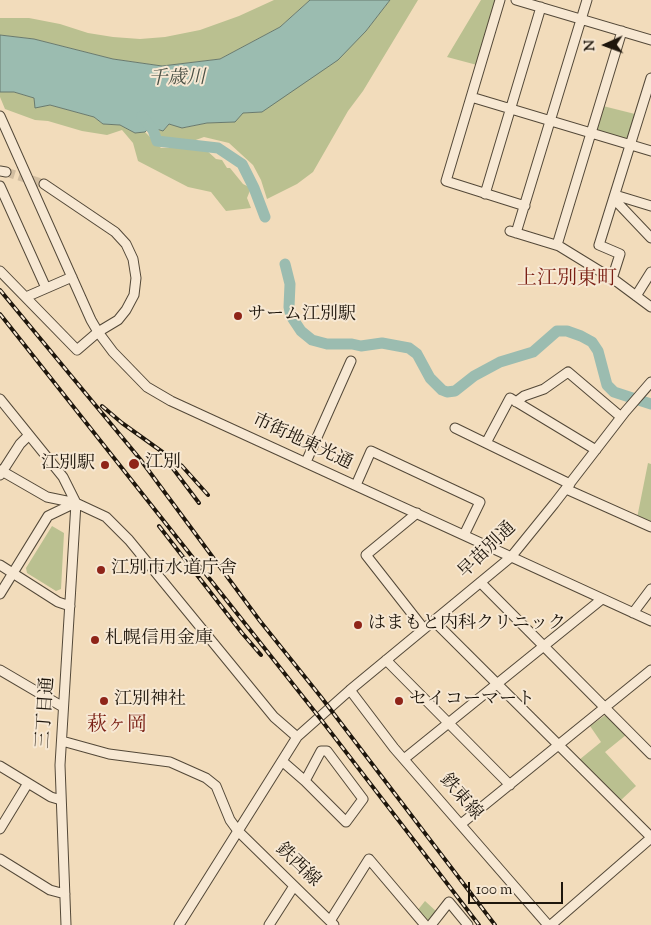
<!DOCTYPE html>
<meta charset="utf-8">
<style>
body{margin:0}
#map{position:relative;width:651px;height:925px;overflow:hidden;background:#f2dcbb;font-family:"Sorts Mill Goudy",serif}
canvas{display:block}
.north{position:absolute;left:581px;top:20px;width:50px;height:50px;-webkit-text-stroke:4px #f7e8d3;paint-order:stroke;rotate:268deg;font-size:14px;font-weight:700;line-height:20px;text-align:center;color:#1e160c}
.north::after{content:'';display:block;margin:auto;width:18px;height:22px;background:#1e160c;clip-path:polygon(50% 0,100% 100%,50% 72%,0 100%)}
.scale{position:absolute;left:468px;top:882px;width:95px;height:22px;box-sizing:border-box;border:2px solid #1e160c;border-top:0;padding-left:6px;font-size:15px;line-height:18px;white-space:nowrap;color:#1e160c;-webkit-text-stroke:4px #f7e8d3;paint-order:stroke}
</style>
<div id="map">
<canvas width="651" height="925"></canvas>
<div class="north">N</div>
<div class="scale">100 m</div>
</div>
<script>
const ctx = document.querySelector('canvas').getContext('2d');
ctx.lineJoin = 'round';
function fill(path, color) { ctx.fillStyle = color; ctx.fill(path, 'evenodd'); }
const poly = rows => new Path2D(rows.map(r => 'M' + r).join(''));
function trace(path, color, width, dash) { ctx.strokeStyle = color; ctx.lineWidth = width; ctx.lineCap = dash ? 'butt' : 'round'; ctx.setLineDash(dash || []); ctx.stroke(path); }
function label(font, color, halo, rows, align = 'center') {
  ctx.font = font + ' "Sorts Mill Goudy","Noto Serif JP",serif'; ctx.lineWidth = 4; ctx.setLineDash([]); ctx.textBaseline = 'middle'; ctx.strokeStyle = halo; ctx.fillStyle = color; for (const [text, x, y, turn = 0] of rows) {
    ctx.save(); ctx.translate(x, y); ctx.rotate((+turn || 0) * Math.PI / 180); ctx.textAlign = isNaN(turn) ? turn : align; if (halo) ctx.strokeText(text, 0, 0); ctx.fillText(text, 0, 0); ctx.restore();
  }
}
fill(poly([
 [274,0,310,0,280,27,220,59,162,66,113,59,34,39,0,35,0,18,29,18,60,24,88,33,113,37,140,39,165,37,200,30,239,16],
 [390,0,418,0,363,91,348,111,313,172,297,184,267,199,261,180,253,165,229,143,204,137,193,141,180,140,175,138,158,139,155,129,163,131,169,124,183,128,207,123,234,122,243,113,262,112,366,31],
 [481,0,495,0,477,65,447,57],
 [0,92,14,92,34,98,36,107,50,105,94,117,103,124,120,125,135,133,145,132,161,148,204,148,216,159,222,160,227,168,230,168,243,184,251,188,247,198,251,208,226,211,211,192,188,187,138,161,133,143,122,130,107,135,82,131,48,121,35,120,5,109,0,97],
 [603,106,635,114,628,138,625,139,596,131],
 [648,463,651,464,651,525,637,518],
 [52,526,64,533,61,589,56,591,27,573,26,568],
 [607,714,626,735,605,752,636,786,620,801,579,760,601,742,590,726],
 [425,901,437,912,429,923,417,911]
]), '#bac090');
const water = poly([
 [310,0,390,0,366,31,338,60,262,112,243,113,235,122,207,123,182,128,169,124,163,131,150,127,145,132,135,133,120,125,103,124,94,117,50,105,35,108,34,98,14,92,0,92,0,35,34,39,113,59,162,66,220,59,280,27,310,0]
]);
fill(water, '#9bbcb0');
trace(water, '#697a6e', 1);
trace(poly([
 [142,116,153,130,157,141,218,148,242,164,254,188,265,217],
 [285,264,290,284,289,307,291,316,301,331,312,340,327,344,352,344,361,346,382,343,409,348,417,354,430,378,442,390,447,392,455,391,474,376,500,362,533,352,557,331,567,331,581,336,592,342,598,351,607,385,614,392,651,404]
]), '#9bbcb0', 11);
trace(poly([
 [6,172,44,184]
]), '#d2bea1', 9, [9, 4.5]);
const minor = poly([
 [500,0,446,181,525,206],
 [516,0,651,40],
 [471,97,651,151],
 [0,116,91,320,98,332,113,352,147,387,171,401,651,621],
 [0,171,6,172],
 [0,186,46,288],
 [485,194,541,7],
 [615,195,651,206],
 [614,199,651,238],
 [510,231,559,246,616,281,651,307],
 [516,233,587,0],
 [557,245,622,31],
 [0,271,77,350,98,332,118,320,126,310,134,295,136,278,133,259,126,244,115,232,44,184],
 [612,279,620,254,599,245,651,78],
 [636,296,651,272],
 [26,297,72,277],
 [0,399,63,477,76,503,60,765,66,925],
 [516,402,524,396,544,389,568,372,621,417],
 [455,428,570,484],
 [486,443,510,398,596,450],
 [306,462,351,361],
 [0,470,47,497,76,503,106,517,129,540,274,717,297,737],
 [0,475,20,444,29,435],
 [356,485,371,451,480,502,464,535],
 [566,489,651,527],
 [417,513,366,555,424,629],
 [0,565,58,602,70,606],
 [481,583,651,754],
 [0,594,48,516,75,503],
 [633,613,651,589],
 [434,621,651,837],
 [386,660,510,785],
 [0,670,63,707],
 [350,690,394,748,548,925],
 [62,741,109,754,170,762,206,778,216,786,230,820,238,831,334,925],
 [404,759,602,599],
 [282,761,305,781,346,822,363,799,327,751,321,751,305,781],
 [0,766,51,797,61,800],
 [461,824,651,670],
 [0,829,28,783],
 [0,859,50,890,65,894],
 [330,921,369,859,425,925],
 [179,925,297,737,350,690,511,557,554,504,625,412,651,382],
 [269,925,294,886],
 [431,925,449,902,468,925],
 [551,925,651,838]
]);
trace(minor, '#534838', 11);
trace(minor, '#f7e8d3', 9);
const rail = poly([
 [0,290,140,459,260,621,321,697,495,925],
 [0,314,319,717,479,925],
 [102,406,122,423,182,466,208,495],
 [165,458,199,503],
 [159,526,242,633,261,655]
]);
trace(rail, '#1e160c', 4);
trace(rail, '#f7e8d3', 2, [5.5]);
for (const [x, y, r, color] of [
 [238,316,5,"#8f2418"],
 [134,464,6,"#8f2418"],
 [105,465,5,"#8f2418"],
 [101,570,5,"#8f2418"],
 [358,625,5,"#8f2418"],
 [95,640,5,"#8f2418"],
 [104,701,5,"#8f2418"],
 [399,701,5,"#8f2418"]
]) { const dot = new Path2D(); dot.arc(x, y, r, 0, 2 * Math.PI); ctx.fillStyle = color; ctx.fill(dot); trace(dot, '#f7e8d3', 2); }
label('18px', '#1e160c', '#f7e8d3', [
 ["サーム江別駅",248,316],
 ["江別",145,464],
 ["江別駅",95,465,"right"],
 ["江別市水道庁舎",111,570],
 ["はまもと内科クリニック",368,625],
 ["札幌信用金庫",105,640],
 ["江別神社",114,701],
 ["セイコーマート",409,701]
], 'left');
label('18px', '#1e160c', '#f7e8d3', [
 ["市街地東光通",302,443,25],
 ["早苗別通",488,551,-44],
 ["三丁目通",47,713,-86],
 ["鉄東線",460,798,49],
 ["鉄西線",297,866,44]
]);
label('italic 19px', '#4a5045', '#f7e8d3', [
 ["千歳川",177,80,-1]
]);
label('20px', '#7a1f14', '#f7e8d3', [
 ["上江別東町",567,281],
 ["萩ヶ岡",117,727]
]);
</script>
